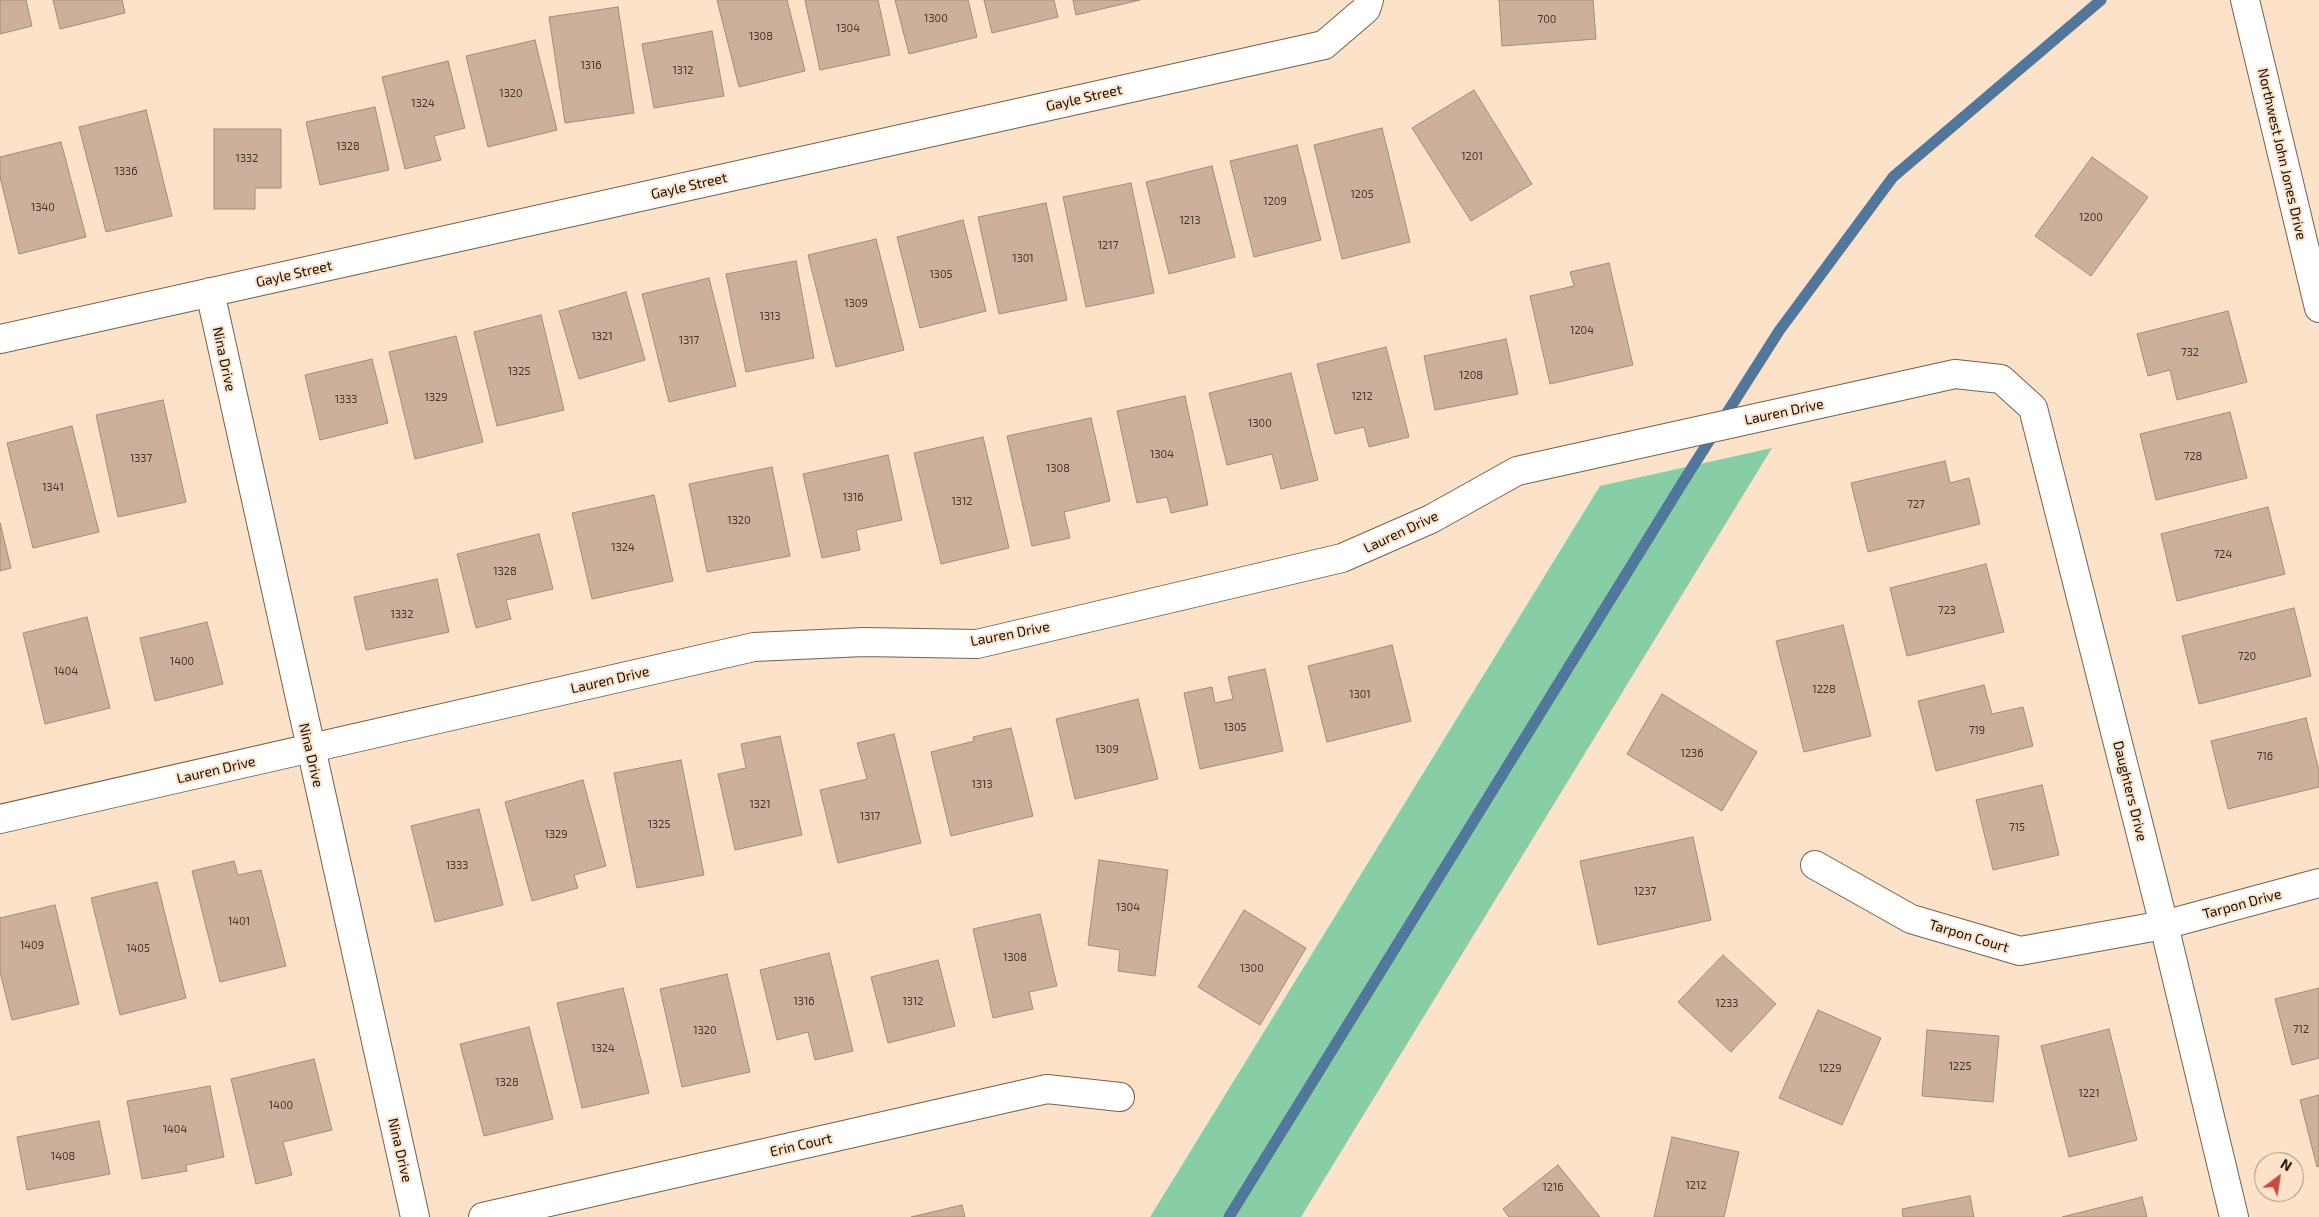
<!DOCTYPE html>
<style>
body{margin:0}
#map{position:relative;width:2319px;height:1217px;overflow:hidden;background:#fbe2c8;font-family:"Exo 2",sans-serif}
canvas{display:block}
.north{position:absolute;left:2254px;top:1152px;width:50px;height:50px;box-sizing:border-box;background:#fbe2c8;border:1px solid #a08e7a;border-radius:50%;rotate:31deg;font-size:14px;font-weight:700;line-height:20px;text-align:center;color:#170f06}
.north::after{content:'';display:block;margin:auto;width:18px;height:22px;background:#d2443e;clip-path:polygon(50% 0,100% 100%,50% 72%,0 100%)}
</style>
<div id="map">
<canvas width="2319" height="1217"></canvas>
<div class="north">N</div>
</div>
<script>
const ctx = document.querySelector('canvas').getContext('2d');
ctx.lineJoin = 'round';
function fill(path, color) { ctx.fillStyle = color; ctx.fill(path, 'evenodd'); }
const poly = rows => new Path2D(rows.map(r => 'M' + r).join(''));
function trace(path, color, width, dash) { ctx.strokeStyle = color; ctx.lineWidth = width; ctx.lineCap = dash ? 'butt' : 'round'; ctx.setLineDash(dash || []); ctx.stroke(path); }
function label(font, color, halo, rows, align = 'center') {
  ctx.font = font + ' "Exo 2",sans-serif'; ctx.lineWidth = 4; ctx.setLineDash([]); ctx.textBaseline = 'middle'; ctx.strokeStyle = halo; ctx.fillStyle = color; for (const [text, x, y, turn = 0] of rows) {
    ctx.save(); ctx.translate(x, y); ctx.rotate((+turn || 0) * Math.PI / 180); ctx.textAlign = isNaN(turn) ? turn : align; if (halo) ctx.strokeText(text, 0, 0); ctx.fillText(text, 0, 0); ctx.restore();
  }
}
fill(poly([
 [1772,448,1301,1217,1150,1217,1600,486]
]), '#87cea7');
trace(poly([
 [1229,1217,1683,482,1779,331,1893,177,2101,0]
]), '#51779d', 11);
const building = poly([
 [0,0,26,0,32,26,0,34,0,0],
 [53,0,122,0,125,13,60,29,53,0],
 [717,0,787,0,805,71,739,87,717,0],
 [805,0,878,0,890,55,820,70,805,0],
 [895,0,968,0,977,37,909,54,895,0],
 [984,0,1054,0,1058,17,992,33,984,0],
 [1073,0,1140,0,1076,15,1073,0],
 [1499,0,1593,0,1596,39,1502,46,1499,0],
 [618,7,634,113,565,123,549,17,618,7],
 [712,31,724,96,654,108,642,44,712,31],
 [535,40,557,130,488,147,466,56,535,40],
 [448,61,465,128,434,136,441,160,405,169,382,77,448,61],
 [1474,90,1532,184,1471,221,1412,128,1474,90],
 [375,107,389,170,320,185,306,122,375,107],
 [146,110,172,216,106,232,79,127,146,110],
 [1382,128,1410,242,1342,259,1314,145,1382,128],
 [214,129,281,129,281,188,255,188,255,209,214,209,214,129],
 [61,142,86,237,19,254,0,177,0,157,61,142],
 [1297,145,1321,240,1254,257,1230,161,1297,145],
 [2092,157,2148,197,2091,276,2035,236,2092,157],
 [1212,166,1235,257,1169,274,1146,182,1212,166],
 [1131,183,1154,293,1086,307,1063,197,1131,183],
 [1046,203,1067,300,999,314,978,217,1046,203],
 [963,220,986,311,920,328,897,237,963,220],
 [876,239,904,350,836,367,808,255,876,239],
 [796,261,814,358,746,372,726,274,796,261],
 [1609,263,1633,365,1550,384,1530,296,1574,286,1570,272,1609,263],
 [709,278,736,386,669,402,642,294,709,278],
 [626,292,645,360,579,379,559,311,626,292],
 [2228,311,2247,382,2177,400,2170,370,2148,376,2137,334,2228,311],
 [541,315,564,410,497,426,474,332,541,315],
 [456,336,483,442,415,459,389,352,456,336],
 [1506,339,1518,394,1435,410,1424,356,1506,339],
 [1386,347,1409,437,1369,447,1364,427,1335,434,1317,364,1386,347],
 [372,359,388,423,320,440,305,375,372,359],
 [1291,373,1318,480,1281,489,1272,454,1227,465,1209,393,1291,373],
 [1185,396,1208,505,1171,513,1167,497,1137,503,1117,411,1185,396],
 [163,400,186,502,118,517,96,415,163,400],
 [2230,412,2247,478,2156,500,2140,434,2230,412],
 [1091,418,1110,501,1064,512,1070,538,1032,546,1007,436,1091,418],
 [72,426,99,532,33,548,7,443,72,426],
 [983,437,1009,548,941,564,914,453,983,437],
 [888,455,902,520,856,530,860,550,822,558,803,474,888,455],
 [1945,461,1950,483,1969,478,1980,524,1868,552,1851,483,1945,461],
 [772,467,790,556,707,572,689,484,772,467],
 [654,495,673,581,592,599,572,513,654,495],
 [2268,507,2285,574,2177,601,2161,534,2268,507],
 [0,523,11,568,0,571,0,523],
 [539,534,553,589,506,600,511,619,476,628,457,554,539,534],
 [1986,564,2004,632,1907,656,1890,588,1986,564],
 [437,579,449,632,366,650,354,597,437,579],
 [2294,608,2311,676,2199,704,2182,636,2294,608],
 [87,617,110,708,45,724,23,633,87,617],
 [207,622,223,684,155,701,140,638,207,622],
 [1843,625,1871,736,1804,752,1776,641,1843,625],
 [1392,645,1411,721,1327,742,1308,666,1392,645],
 [1265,669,1283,751,1200,769,1184,693,1212,687,1215,703,1233,699,1228,677,1265,669],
 [1984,685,1992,714,2023,707,2033,746,1936,771,1918,701,1984,685],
 [1662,694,1757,752,1722,811,1627,754,1662,694],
 [1138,699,1158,779,1075,799,1056,719,1138,699],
 [2306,718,2319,771,2319,787,2228,809,2211,741,2306,718],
 [1011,728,1033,816,951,836,931,752,974,741,973,737,1011,728],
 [894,734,921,843,838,863,820,790,867,779,857,743,894,734],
 [780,736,802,835,735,850,718,774,746,768,741,744,780,736],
 [681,760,704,875,637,888,614,773,681,760],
 [583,780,606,866,574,875,578,888,532,901,505,802,583,780],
 [2042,785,2059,855,1993,870,1976,800,2042,785],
 [479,809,503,905,435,922,411,826,479,809],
 [1693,837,1711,920,1598,945,1580,861,1693,837],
 [1099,860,1168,870,1155,976,1118,971,1120,950,1088,945,1099,860],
 [234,861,238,875,261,870,286,966,220,982,192,871,234,861],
 [157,882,186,998,120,1015,91,898,157,882],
 [55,905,79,1004,12,1020,0,972,0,918,55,905],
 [1244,910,1306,948,1260,1025,1198,987,1244,910],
 [1040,914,1057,986,1029,992,1033,1009,993,1018,973,929,1040,914],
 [829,953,853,1051,815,1060,808,1032,777,1040,760,970,829,953],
 [1723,955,1776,1004,1731,1052,1678,1002,1723,955],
 [938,960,955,1026,888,1043,871,977,938,960],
 [727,974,750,1072,682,1087,660,989,727,974],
 [623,988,649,1093,582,1108,557,1003,623,988],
 [2319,988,2319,1058,2292,1065,2275,999,2319,988],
 [1818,1010,1881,1038,1842,1125,1779,1098,1818,1010],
 [529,1027,553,1119,484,1136,460,1044,529,1027],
 [2109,1029,2137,1140,2069,1157,2041,1046,2109,1029],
 [1927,1030,1999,1036,1993,1102,1922,1096,1927,1030],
 [314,1059,332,1130,283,1142,292,1175,256,1184,231,1079,314,1059],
 [210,1086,224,1157,186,1165,187,1171,142,1179,127,1101,210,1086],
 [2319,1095,2319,1166,2317,1167,2300,1100,2319,1095],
 [99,1121,110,1174,27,1190,17,1137,99,1121],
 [1672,1137,1739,1152,1724,1217,1654,1217,1672,1137],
 [1558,1165,1600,1217,1509,1217,1503,1209,1558,1165],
 [1970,1196,1974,1217,1903,1217,1902,1209,1970,1196],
 [2142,1197,2147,1217,2062,1217,2142,1197],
 [962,1205,965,1217,911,1217,962,1205]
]);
fill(building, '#cdb09b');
trace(building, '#a78a76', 1);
const minor = poly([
 [210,292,415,1217],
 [0,339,1324,45,1366,9,1369,0],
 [0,819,754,647,864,642,977,644,1342,558,1431,519,1517,471,1955,374,2001,379,2033,408,2164,925,2234,1217],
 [1815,865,1911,919,2020,951,2164,925,2319,883],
 [483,1217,1047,1089,1120,1097]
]);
const secondary = poly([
 [2245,0,2319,308]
]);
trace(minor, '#766149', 30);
trace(secondary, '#766149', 30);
trace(minor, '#fff', 28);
trace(secondary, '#fff', 28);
label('11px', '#44372b', null, [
 ["1300",936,18],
 ["700",1547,19],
 ["1304",848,28],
 ["1308",761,36],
 ["1316",591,65],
 ["1312",683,70],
 ["1320",511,93],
 ["1324",423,103],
 ["1328",348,146],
 ["1201",1472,156],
 ["1332",247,158],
 ["1336",126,171],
 ["1205",1362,194],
 ["1209",1275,201],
 ["1340",43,207],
 ["1200",2091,217],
 ["1213",1190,220],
 ["1217",1108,245],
 ["1301",1023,258],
 ["1305",941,274],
 ["1309",856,303],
 ["1313",770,316],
 ["1204",1582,330],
 ["1321",602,336],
 ["1317",689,340],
 ["732",2190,352],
 ["1325",519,371],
 ["1208",1471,375],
 ["1212",1362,396],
 ["1329",436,397],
 ["1333",346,399],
 ["1300",1260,423],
 ["1304",1162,454],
 ["728",2193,456],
 ["1337",141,458],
 ["1308",1058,468],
 ["1341",53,487],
 ["1316",853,497],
 ["1312",962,501],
 ["727",1916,504],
 ["1320",739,520],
 ["1324",623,547],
 ["724",2223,554],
 ["1328",505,571],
 ["723",1947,610],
 ["1332",402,614],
 ["720",2247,656],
 ["1400",182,661],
 ["1404",66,671],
 ["1228",1824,689],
 ["1301",1360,694],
 ["1305",1235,727],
 ["719",1977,730],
 ["1309",1107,749],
 ["1236",1692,753],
 ["716",2265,756],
 ["1313",982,784],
 ["1321",760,804],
 ["1317",870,816],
 ["1325",659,824],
 ["715",2017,827],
 ["1329",556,834],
 ["1333",457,865],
 ["1237",1645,891],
 ["1304",1128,907],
 ["1401",239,921],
 ["1409",32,945],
 ["1405",138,948],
 ["1308",1015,957],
 ["1300",1252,968],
 ["1316",804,1001],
 ["1312",913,1001],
 ["1233",1727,1003],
 ["712",2301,1029],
 ["1320",705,1030],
 ["1324",603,1048],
 ["1225",1960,1066],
 ["1229",1830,1068],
 ["1328",507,1082],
 ["1221",2089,1093],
 ["1400",281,1105],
 ["1404",175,1129],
 ["1408",63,1156],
 ["1212",1696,1185],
 ["1216",1553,1187]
]);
label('14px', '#170f06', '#fbe2c8', [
 ["Gayle Street",1084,98,-13],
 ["Northwest John Jones Drive",2282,154,77],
 ["Gayle Street",689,186,-13],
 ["Gayle Street",294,274,-13],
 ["Nina Drive",224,359,78],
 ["Lauren Drive",1784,412,-12],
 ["Lauren Drive",1401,532,-25],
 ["Lauren Drive",1010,634,-11],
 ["Lauren Drive",610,680,-13],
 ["Nina Drive",311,755,77],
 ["Lauren Drive",216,770,-13],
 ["Daughters Drive",2130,791,76],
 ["Tarpon Drive",2242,904,-15],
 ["Tarpon Court",1969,936,17],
 ["Erin Court",801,1145,-13],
 ["Nina Drive",400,1150,77]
]);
</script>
